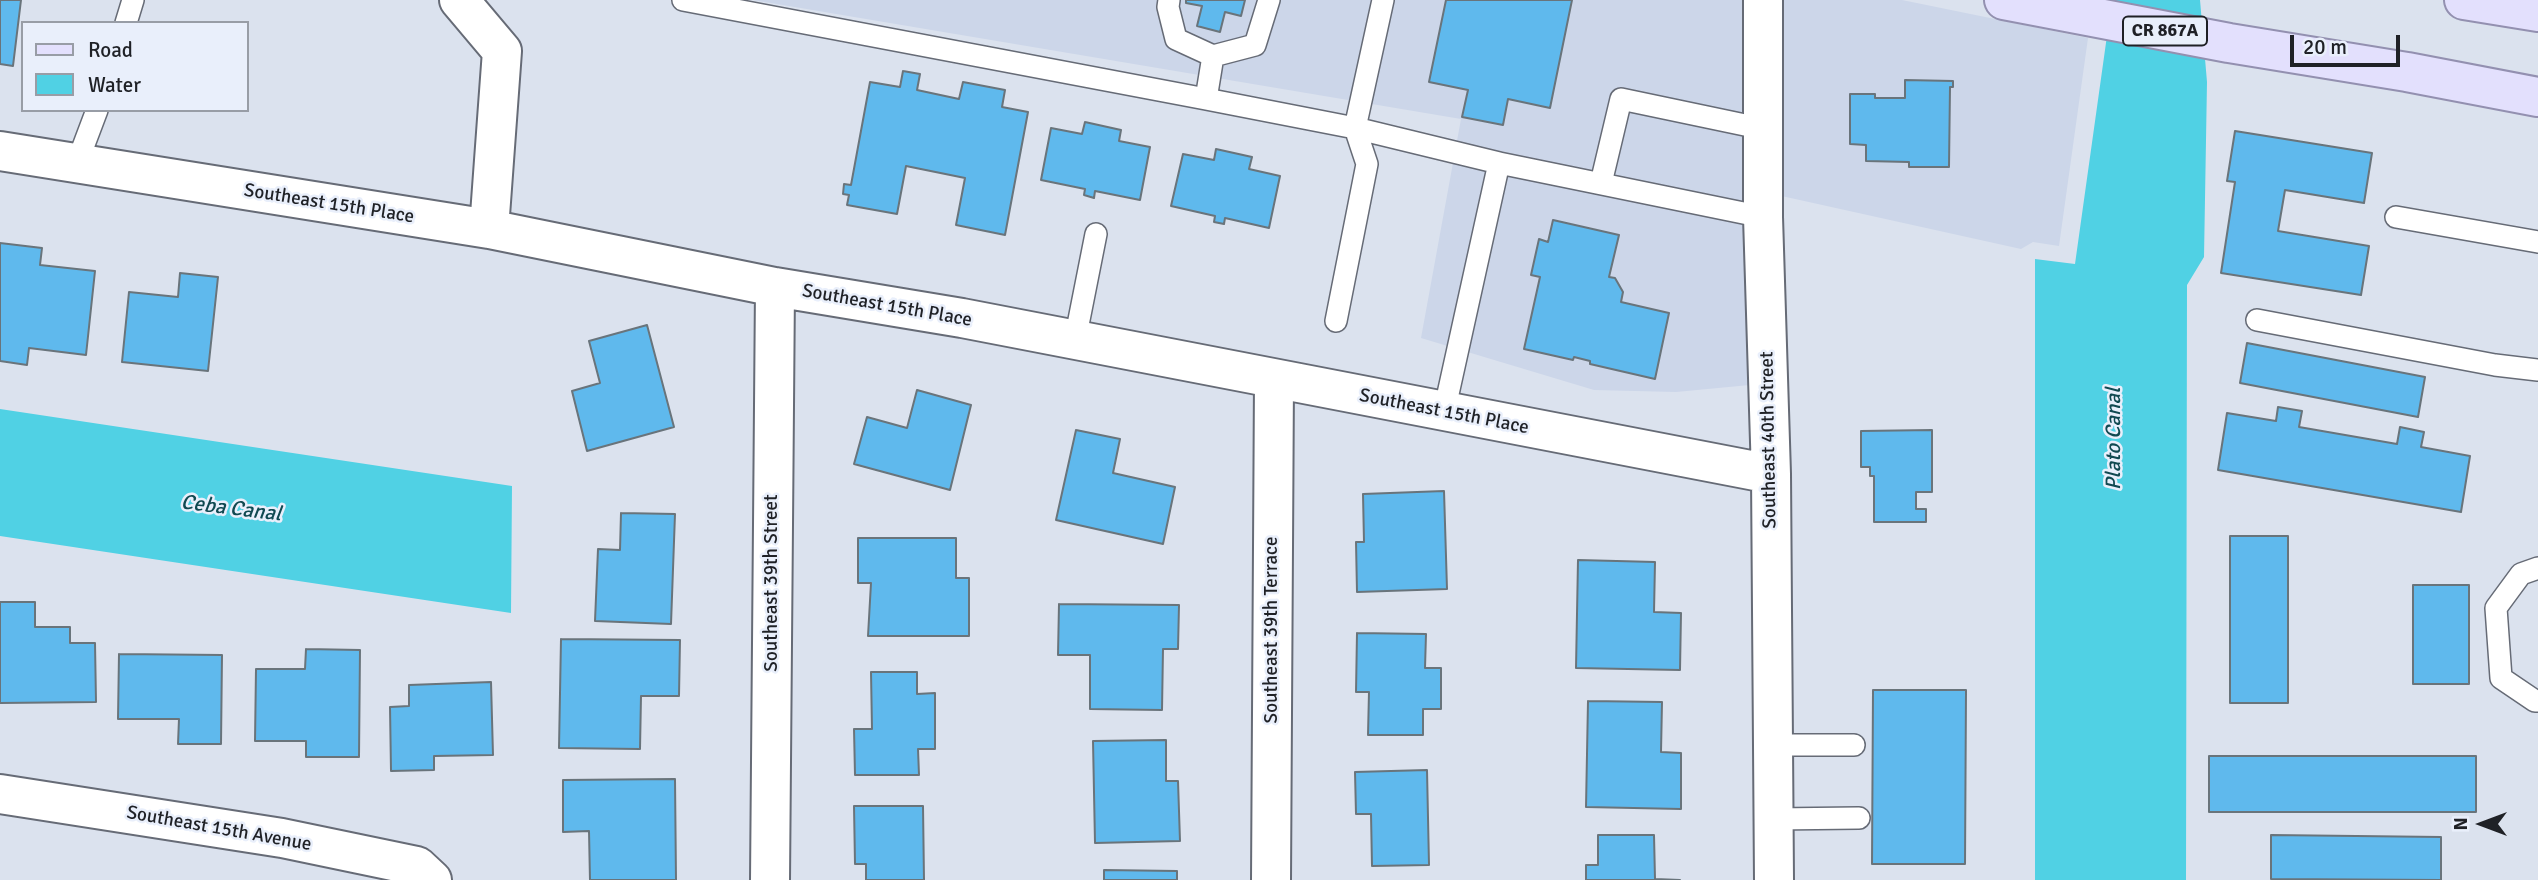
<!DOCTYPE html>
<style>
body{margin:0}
#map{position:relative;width:2538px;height:880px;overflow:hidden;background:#dbe2ee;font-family:Signika,sans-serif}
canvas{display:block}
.legend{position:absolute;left:21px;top:21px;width:228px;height:91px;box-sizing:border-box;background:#e9effb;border:2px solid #989da6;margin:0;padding:9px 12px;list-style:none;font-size:21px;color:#1f2126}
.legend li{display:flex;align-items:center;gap:14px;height:35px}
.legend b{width:35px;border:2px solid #989da6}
.north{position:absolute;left:2447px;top:789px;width:70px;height:70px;-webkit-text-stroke:5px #e9effb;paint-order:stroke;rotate:270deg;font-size:19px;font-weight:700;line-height:28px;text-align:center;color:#1f2126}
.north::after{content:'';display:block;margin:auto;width:24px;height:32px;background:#1f2126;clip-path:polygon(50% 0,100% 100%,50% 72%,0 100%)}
.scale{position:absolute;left:2290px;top:35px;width:110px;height:32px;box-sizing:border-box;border:4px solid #1f2126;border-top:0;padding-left:9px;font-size:21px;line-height:24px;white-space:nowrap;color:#1f2126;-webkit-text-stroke:5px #e9effb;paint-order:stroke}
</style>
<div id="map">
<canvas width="2538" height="880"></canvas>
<ul class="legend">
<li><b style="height:9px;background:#e3e0fd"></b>Road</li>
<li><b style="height:19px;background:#50d1e4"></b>Water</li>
</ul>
<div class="north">N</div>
<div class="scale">20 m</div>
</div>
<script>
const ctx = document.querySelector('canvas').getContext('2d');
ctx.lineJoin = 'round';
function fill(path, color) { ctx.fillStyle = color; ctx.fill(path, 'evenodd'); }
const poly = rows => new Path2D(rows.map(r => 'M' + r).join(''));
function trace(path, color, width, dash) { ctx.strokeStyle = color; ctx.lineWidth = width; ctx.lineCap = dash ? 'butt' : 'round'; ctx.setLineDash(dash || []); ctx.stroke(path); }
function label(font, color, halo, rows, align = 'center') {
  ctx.font = font + ' Signika,sans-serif'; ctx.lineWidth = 5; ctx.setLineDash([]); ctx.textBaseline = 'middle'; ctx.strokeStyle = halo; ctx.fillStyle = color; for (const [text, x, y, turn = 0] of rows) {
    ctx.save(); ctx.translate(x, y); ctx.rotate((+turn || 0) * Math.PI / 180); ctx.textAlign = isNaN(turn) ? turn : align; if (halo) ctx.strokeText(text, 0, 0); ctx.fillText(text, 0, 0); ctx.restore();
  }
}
fill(poly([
 [753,0,1902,0,2088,38,2059,246,2033,242,2021,249,1759,191,1760,384,1676,392,1594,390,1421,338,1461,119]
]), '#ccd6e9');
fill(poly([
 [2112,0,2200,0,2207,82,2204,257,2187,285,2186,880,2035,880,2035,259,2075,264],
 [0,409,512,486,511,613,0,536]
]), '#50d1e4');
const building = poly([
 [0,0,21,0,13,66,0,64,0,0],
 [1186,0,1245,0,1241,16,1225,12,1220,32,1197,26,1202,6,1186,3,1186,0],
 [1446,0,1572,0,1550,108,1508,99,1503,125,1462,117,1468,90,1429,82,1446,0],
 [903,71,920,74,917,90,959,99,963,82,1005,90,1002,107,1028,112,1005,235,956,225,965,178,906,166,897,214,847,205,849,195,843,194,844,184,851,185,870,82,900,87,903,71],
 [1905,80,1953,81,1953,87,1950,87,1949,167,1909,167,1909,162,1866,161,1866,145,1850,144,1850,94,1875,94,1875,98,1905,98,1905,80],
 [1085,122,1121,130,1119,141,1150,147,1140,200,1095,191,1094,198,1084,195,1085,189,1041,180,1051,128,1082,134,1085,122],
 [2235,131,2372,153,2364,203,2285,190,2278,231,2369,246,2361,295,2221,273,2235,182,2227,181,2235,131],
 [1216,149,1252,157,1249,169,1280,176,1269,228,1225,218,1224,224,1214,222,1215,216,1171,206,1183,154,1214,160,1216,149],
 [1553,220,1619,235,1609,277,1615,278,1623,292,1621,302,1669,313,1655,379,1590,364,1590,361,1574,357,1573,360,1524,349,1540,277,1531,275,1539,239,1548,242,1553,220],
 [0,243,42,248,40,265,95,271,86,355,29,348,27,365,0,361,0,243],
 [180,273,218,277,208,371,122,362,129,292,178,297,180,273],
 [647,325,674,427,587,451,572,391,600,383,589,341,647,325],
 [2247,343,2425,377,2418,417,2240,383,2247,343],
 [917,390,971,405,950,490,854,464,867,417,907,428,917,390],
 [2278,407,2302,411,2299,427,2397,444,2400,427,2424,432,2421,447,2470,456,2461,512,2218,470,2227,413,2276,421,2278,407],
 [1076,430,1120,439,1113,473,1175,487,1163,544,1056,520,1076,430],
 [1932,430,1932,492,1916,492,1916,509,1926,509,1926,522,1874,522,1874,476,1870,476,1870,467,1861,467,1861,431,1932,430],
 [1444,491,1447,589,1357,592,1356,542,1364,542,1363,494,1444,491],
 [621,513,675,514,671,624,595,621,598,549,620,550,621,513],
 [2230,536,2288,536,2288,703,2230,703,2230,536],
 [858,538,956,538,956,578,969,578,969,636,868,636,871,583,858,583,858,538],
 [1578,560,1655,562,1654,612,1681,613,1680,670,1576,668,1578,560],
 [2413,585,2469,585,2469,684,2413,684,2413,585],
 [0,602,35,602,35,627,70,627,70,643,95,643,96,702,0,703,0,602],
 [1059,604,1179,605,1178,649,1163,649,1162,710,1090,709,1090,655,1058,655,1059,604],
 [1357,633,1426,634,1425,668,1441,668,1441,709,1423,709,1423,735,1368,735,1369,692,1356,692,1357,633],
 [561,639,680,640,679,696,641,696,640,749,559,748,561,639],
 [306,649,360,650,359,757,306,757,306,741,255,741,256,669,305,669,306,649],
 [119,654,222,655,221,744,178,744,179,719,118,719,119,654],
 [871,672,917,672,917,694,935,693,935,749,918,749,919,775,855,775,854,729,872,729,871,672],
 [491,682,493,755,434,756,434,770,391,771,390,707,409,706,409,685,491,682],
 [1873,690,1966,690,1965,864,1872,864,1873,690],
 [1588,701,1662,702,1661,752,1681,753,1681,809,1586,807,1588,701],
 [1166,740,1166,781,1178,781,1180,841,1095,843,1093,741,1166,740],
 [2209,756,2476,756,2476,812,2209,812,2209,756],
 [1427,770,1429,865,1372,866,1371,814,1356,814,1355,772,1427,770],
 [675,779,676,880,590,880,589,831,563,832,563,780,675,779],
 [854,806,923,806,924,880,866,880,866,864,855,864,854,806],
 [1598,835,1654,835,1655,879,1680,880,1586,880,1586,865,1598,865,1598,835],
 [2271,835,2441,837,2441,880,2271,879,2271,835],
 [1104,870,1177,871,1177,880,1104,880,1104,870]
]);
fill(building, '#5fb9ed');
trace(building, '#69747b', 2);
const lane = poly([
 [683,0,1206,99],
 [1169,0,1168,7,1176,39,1213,56,1255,45,1269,0],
 [126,23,133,0],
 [1213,56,1206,99,1355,128,1499,163],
 [77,163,97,110],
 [1601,183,1621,99,1764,129],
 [2396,217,2538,242],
 [2257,320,2495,365,2538,370],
 [1336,321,1367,164,1355,128,1383,0],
 [1075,340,1096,234],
 [1444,412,1499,163,1763,217],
 [2538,568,2521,574,2496,608,2501,678,2535,701,2538,701],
 [1773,745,1854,745],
 [1773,819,1859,818]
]);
const street = poly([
 [459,0,502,51,489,229],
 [1763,0,1763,217,1771,474,1774,880],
 [0,151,489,229,775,287,962,318,1771,474],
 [0,794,282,838,417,866,432,880],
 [770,880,775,287],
 [1271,880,1274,380]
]);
const primary = poly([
 [2004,0,2229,43,2407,72,2538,97],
 [2464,0,2538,12]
]);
trace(lane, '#666b76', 24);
trace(street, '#666b76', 42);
trace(primary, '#9390b0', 42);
trace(lane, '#fff', 21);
trace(street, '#fff', 38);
trace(primary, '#e3e0fd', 38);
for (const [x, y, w] of [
 [2165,31,84]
]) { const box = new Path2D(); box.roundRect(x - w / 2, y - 14.5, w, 29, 5); ctx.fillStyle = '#e9effb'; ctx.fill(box); trace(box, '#1f2126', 2); }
label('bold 18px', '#1f2126', null, [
 ["CR 867A",2165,31]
]);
label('19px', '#1f2126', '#e9effb', [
 ["Southeast 15th Place",329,204,9],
 ["Southeast 15th Place",887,306,10],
 ["Southeast 15th Place",1444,412,11],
 ["Southeast 40th Street",1769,440,-91],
 ["Southeast 39th Street",772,583,-90],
 ["Southeast 39th Terrace",1272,630,-90],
 ["Southeast 15th Avenue",219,829,10]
]);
label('italic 21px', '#104951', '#e9effb', [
 ["Plato Canal",2114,439,-90],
 ["Ceba Canal",231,509,7]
]);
</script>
